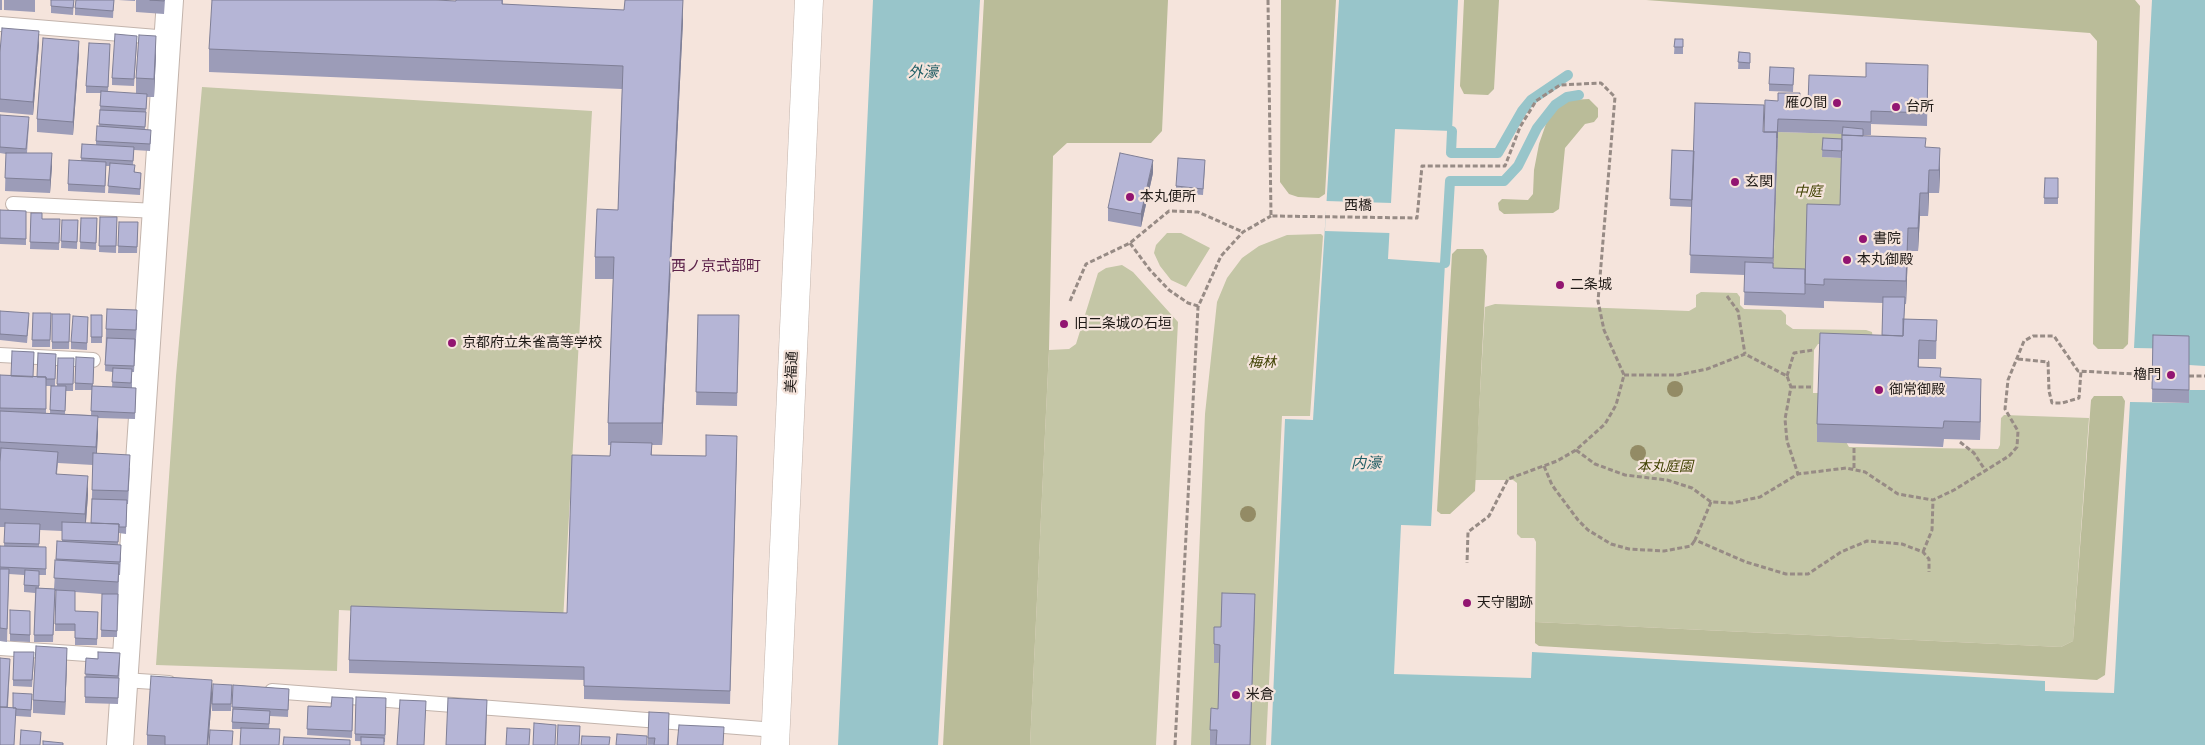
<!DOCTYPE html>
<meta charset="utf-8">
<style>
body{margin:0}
canvas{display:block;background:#f5e4dc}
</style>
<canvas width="2205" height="745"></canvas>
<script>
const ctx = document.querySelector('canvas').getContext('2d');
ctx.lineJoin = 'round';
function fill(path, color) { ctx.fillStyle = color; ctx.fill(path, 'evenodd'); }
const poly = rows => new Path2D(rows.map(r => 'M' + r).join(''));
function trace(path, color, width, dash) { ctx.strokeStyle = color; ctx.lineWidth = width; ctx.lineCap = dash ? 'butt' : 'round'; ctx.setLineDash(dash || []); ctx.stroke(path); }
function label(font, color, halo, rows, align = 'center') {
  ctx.font = font + ' "PT Serif","Noto Sans JP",serif'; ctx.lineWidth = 4.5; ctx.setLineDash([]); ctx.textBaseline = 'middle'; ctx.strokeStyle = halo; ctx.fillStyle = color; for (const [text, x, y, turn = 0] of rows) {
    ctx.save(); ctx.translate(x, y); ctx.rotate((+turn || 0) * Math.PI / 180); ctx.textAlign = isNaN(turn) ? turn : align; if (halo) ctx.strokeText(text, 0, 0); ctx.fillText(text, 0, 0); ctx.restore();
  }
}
fill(poly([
 [202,87,592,111,563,621,339,610,337,671,156,665,176,376],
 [1778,132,1843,134,1842,146,1822,157,1842,158,1840,227,1806,282,1773,281],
 [1167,233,1181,233,1210,248,1186,287,1171,280,1160,266,1154,253,1156,245],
 [1321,234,1323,236,1310,416,1282,416,1266,745,1191,745,1205,414,1217,302,1227,278,1242,258,1259,246,1287,235],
 [1122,265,1133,272,1178,322,1156,745,1030,745,1049,350,1069,349,1076,344,1098,273,1106,268],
 [1701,292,1737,293,1740,297,1740,305,1744,309,1781,310,1786,315,1786,324,1793,329,1866,330,1872,332,1873,340,1868,345,1818,344,1814,350,1813,393,1818,393,1849,447,1998,449,2000,445,2001,418,2004,415,2089,418,2073,641,2061,647,1535,622,1536,542,1534,538,1521,538,1517,534,1517,483,1513,480,1475,480,1485,307,1495,304,1689,311,1696,307,1696,295]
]), '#c4c6a6');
fill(poly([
 [984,0,1168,0,1162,131,1151,143,1067,143,1053,156,1049,350,1030,745,943,745],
 [1281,0,1336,0,1325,194,1319,198,1298,197,1289,194,1280,182],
 [1464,0,1499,0,1494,89,1488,95,1464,94,1460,86],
 [1646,0,2135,0,2140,6,2128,344,2123,349,2098,349,2093,344,2097,41,2090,33],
 [1589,99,1598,108,1598,117,1594,122,1585,124,1565,148,1559,209,1553,213,1504,214,1499,210,1498,203,1502,199,1528,200,1533,194,1534,170,1539,144,1547,121,1557,108,1570,100],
 [1457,249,1483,249,1487,256,1475,491,1450,514,1441,514,1437,511,1452,254],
 [2094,396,2122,396,2125,401,2105,675,2097,680,1539,646,1535,643,1535,622,2061,647,2073,641,2091,400]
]), '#babc99');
fill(poly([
 [873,0,980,0,938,745,838,745],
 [1339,0,1458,0,1452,131,1395,129,1388,259,1445,263,1431,526,1401,525,1394,674,1531,678,1532,652,2045,681,2045,691,2114,693,2130,402,2189,403,2189,349,2134,348,2152,0,2205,0,2205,745,1271,745,1285,419,1313,420]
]), '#98c5ca');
fill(poly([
 [1326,201,1392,203,1390,233,1325,231],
 [2189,365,2205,366,2205,390,2189,390]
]), '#f5e4dc');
trace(poly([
 [1452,131,1451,153,1498,153,1522,111,1531,100,1568,75],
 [1445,263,1450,181,1504,181,1518,166,1537,128,1555,105,1567,97,1579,95]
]), '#98c5ca', 10);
const lane = poly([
 [0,24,157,37],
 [13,204,157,211],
 [0,355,93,360],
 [0,648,116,656],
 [124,680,169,683],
 [272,691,776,730]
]);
const street = poly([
 [120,745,170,0]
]);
const secondary = poly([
 [775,745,809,0]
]);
trace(lane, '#c3b4ac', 16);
trace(street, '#c3b4ac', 28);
trace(secondary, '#c3b4ac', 29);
trace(poly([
 [1268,0,1271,216,1417,218,1422,166,1505,166,1520,127,1536,101,1560,85,1601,83,1615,97,1598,301,1604,330,1624,375,1616,405,1605,424,1576,450,1557,461,1508,479,1489,516,1468,532,1467,563],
 [1130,243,1150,270,1169,290,1188,303,1198,306],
 [1727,296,1738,311,1745,354],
 [1070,301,1086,264,1130,243,1169,211,1198,212,1243,232],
 [2018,359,2048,362,2049,391,2052,403,2062,403,2079,398,2081,371],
 [1624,375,1678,375,1707,369,1745,354,1787,376,1791,387,1785,419,1787,441,1798,474],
 [1787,376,1794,353,1813,350],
 [2189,376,2205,376],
 [1791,387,1812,387],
 [1960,442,1974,453,1985,470],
 [1576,450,1595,464,1625,475,1667,480,1692,488,1711,502,1732,503,1760,497,1798,474,1846,468,1865,472,1898,494,1933,500,1954,490,2009,456,2017,447,2018,431,2005,409,2008,380,2024,341,2033,336,2054,336,2078,371,2153,375],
 [1544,466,1552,485,1578,520,1588,530,1611,544,1629,549,1664,551,1691,546,1695,540],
 [1854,468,1854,447],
 [1711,502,1695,540,1746,562,1786,574,1808,574,1841,552,1867,541,1902,544,1923,552,1929,559,1929,572],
 [1923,552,1932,530,1933,500],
 [1175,745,1198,307,1221,256,1243,232,1271,216]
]), '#978b85', 3, [5, 2.5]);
trace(lane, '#fff', 14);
trace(street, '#fff', 26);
trace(secondary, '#fff', 28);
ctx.fillStyle = '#938b65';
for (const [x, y] of [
 [1675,389],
 [1638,453],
 [1248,514]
]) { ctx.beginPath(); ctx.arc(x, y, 8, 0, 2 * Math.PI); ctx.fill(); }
fill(poly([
 [0,0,2,0,2,10,0,10],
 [4,0,35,0,35,12,4,10],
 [74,0,73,15,51,13,51,6],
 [114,0,113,18,75,15,75,8],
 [118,0,135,0,135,1],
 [136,0,165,0,164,14,136,12],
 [503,0,503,4,683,21,662,445,652,445,652,455,706,456,737,449,730,704,584,699,584,680,349,673,349,660,567,613,610,456,611,445,608,445,608,423,613,279,595,279,595,257,618,210,622,89,209,72,209,49,456,1],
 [1675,39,1683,39,1683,54,1674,54],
 [137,43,134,86,112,85,112,78],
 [39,44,33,115,0,112,0,52],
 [110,51,108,92,136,94,136,78,156,54,154,97,147,97,145,129,151,136,150,151,134,150,133,165,135,172,141,173,140,195,108,193,110,166,106,166,105,193,68,191,68,184,81,160,82,144,96,145,96,141,99,127,101,93,86,93,86,86],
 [1739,52,1750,53,1750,69,1738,69],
 [79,54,73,135,37,132,37,119],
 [1794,68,1793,92,1769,91,1769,84],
 [1866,77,1928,78,1927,126,1871,124,1871,135,1863,135,1863,136,1926,147,1940,171,1939,193,1929,193,1928,216,1920,216,1918,251,1908,251,1906,304,1905,304,1904,319,1937,320,1936,359,1919,359,1919,367,1981,397,1980,440,1944,439,1943,447,1817,442,1817,424,1882,335,1883,303,1824,301,1824,308,1744,305,1745,275,1690,273,1692,207,1670,206,1672,150,1694,151,1764,132,1778,101,1800,103,1808,103],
 [1778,132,1842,134,1842,139,1823,138,1822,157,1841,158,1840,205,1805,269,1773,268],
 [0,115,29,124,27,153,52,166,50,193,5,191,6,154,0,153],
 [1205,167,1203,195,1176,193,1176,186],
 [1153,173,1141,227,1108,221,1108,208],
 [2045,178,2058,178,2058,204,2044,204],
 [0,210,26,211,26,245,0,244],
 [31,213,42,219,60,219,59,250,30,249],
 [100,217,117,217,116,253,99,252],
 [81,218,97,218,96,250,80,249],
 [62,220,78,220,77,249,61,248],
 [119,222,138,222,137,253,118,253],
 [0,311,29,320,27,343,0,340],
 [33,313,51,313,50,347,32,347],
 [52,314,70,314,69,349,52,349],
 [91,315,102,315,102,343,91,343],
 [698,315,739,328,737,406,696,405],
 [88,317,87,350,71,349,71,342],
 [137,323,134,372,132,372,132,388,136,388,135,419,98,418,97,453,130,468,128,504,127,504,126,534,119,533,118,545,121,558,120,575,119,575,117,637,101,637,102,594,75,592,75,611,98,612,97,645,75,645,75,631,55,631,56,591,55,591,53,642,34,642,35,593,24,592,24,575,9,574,7,642,0,641,0,546,4,546,5,527,0,527,0,375,37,377,56,354,55,386,57,386,58,358,74,358,73,391,66,391,65,414,91,415,92,390,75,390,75,383,94,358,93,386,112,387,113,372,105,371,106,329],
 [46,386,51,386,50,413,46,413],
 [58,463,93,465,91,523,86,523,88,495,57,474],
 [40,530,62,531,62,541,57,541,54,589,39,588,39,575,46,575,46,547,39,547],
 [2153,335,2189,336,2189,403,2152,402],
 [10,610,30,611,30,642,10,641],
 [1255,612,1250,745,1210,745,1210,730,1218,709,1219,663,1214,663,1214,644,1221,627],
 [86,658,120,660,118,704,85,703],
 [34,659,32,687,13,686,13,680],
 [67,661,65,715,33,713,33,700],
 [10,665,8,707,13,708,32,694,31,717,16,716,0,745],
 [232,685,231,711,212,711,212,704],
 [233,685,289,689,288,717,270,716,269,729,232,729],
 [212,698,208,745,147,745,147,735],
 [353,704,352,738,307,735,308,706,331,707],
 [386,704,385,742,355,741,355,734],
 [669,732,669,745,648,745,648,738]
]), '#9c9cb8');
fill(poly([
 [683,0,683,21,662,445,662,423],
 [39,31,39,44,33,115,33,102],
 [156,36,156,54,154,97,154,79],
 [79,41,79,54,73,135,73,122],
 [1778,119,1778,132,1773,276,1773,258],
 [1940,148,1940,171,1939,193,1939,170],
 [52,153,52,166,50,193,50,180],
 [1153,160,1153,173,1141,227,1141,214],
 [1929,170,1929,193,1928,216,1928,193],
 [1920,193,1920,216,1918,251,1918,228],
 [1908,228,1908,251,1906,304,1906,281],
 [1981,379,1981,397,1980,440,1980,422],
 [98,416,98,434,96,465,96,447],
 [88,476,88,495,85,533,85,514],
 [67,648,67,661,65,715,65,702],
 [212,680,212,698,208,745,207,745],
 [487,700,486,745,485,745]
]), '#7f7f96');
const building = poly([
 [51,0,74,0,73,8,51,6,51,0],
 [76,0,114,0,113,11,75,8,76,0],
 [150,0,164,0,164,1,150,0],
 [212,0,436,0,456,1,456,0,502,0,502,4,624,10,625,0,683,0,662,423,608,423,614,257,595,257,597,209,618,210,623,66,209,49,212,0],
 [2,28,39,31,33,102,0,99,0,52,2,28],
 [115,34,137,36,134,79,112,78,115,34],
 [139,35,156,36,154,79,136,78,139,35],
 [43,38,79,41,73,122,37,119,43,38],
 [1675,39,1683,39,1683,47,1674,47,1675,39],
 [89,43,110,44,108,87,86,86,89,43],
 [1739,52,1750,53,1750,63,1738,62,1739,52],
 [1866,63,1928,65,1927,113,1871,111,1871,122,1778,119,1777,138,1777,132,1764,132,1765,100,1778,101,1778,93,1800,93,1799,103,1808,103,1809,75,1866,77,1866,63],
 [1770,67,1794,68,1793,85,1769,84,1770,67],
 [101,91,147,94,146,109,100,106,101,91],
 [1695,103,1764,105,1763,132,1777,132,1773,258,1690,255,1695,103],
 [100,110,146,112,145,127,99,124,100,110],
 [0,115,29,117,26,149,0,147,0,115],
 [97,126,151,130,150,144,96,141,97,126],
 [1843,127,1863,129,1863,136,1842,135,1843,127],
 [1842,135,1926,138,1925,147,1940,148,1939,170,1929,170,1928,193,1920,193,1918,228,1908,228,1906,281,1824,279,1824,285,1805,284,1807,204,1840,205,1842,135],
 [1823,138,1842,139,1842,151,1822,150,1823,138],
 [82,144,134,147,133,161,81,158,82,144],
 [1672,150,1694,151,1692,200,1670,199,1672,150],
 [6,153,52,153,50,180,5,178,6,153],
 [1120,153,1153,160,1141,214,1108,208,1120,153],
 [1178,158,1205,160,1203,189,1176,186,1178,158],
 [69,160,106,162,105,186,68,184,69,160],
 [110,163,135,165,134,172,141,173,140,189,108,186,110,163],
 [2045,178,2058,178,2058,198,2044,198,2045,178],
 [0,210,26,211,26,239,0,238,0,210],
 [31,213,42,213,42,219,60,219,59,243,30,242,31,213],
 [100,217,117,217,116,246,99,246,100,217],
 [81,218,97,218,96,243,80,242,81,218],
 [62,220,78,220,77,242,61,241,62,220],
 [119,222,138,222,137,247,118,246,119,222],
 [1745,262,1773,263,1773,268,1805,269,1805,294,1744,292,1745,262],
 [1883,297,1905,297,1903,336,1882,335,1883,297],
 [107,309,137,310,136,330,106,329,107,309],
 [0,311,29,313,27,336,0,334,0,311],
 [33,313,51,313,50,340,32,340,33,313],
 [52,314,70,314,69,342,52,342,52,314],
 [91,315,102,315,102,337,91,337,91,315],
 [698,315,739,315,737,393,696,392,698,315],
 [73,316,88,317,87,343,71,342,73,316],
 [1903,319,1937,320,1936,341,1919,340,1918,367,1941,368,1940,377,1981,379,1980,422,1944,421,1943,428,1817,424,1820,333,1903,336,1903,319],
 [2153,335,2189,336,2189,390,2152,389,2153,335],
 [107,338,135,339,134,366,105,365,107,338],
 [12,351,34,352,33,377,11,376,12,351],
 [38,353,56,354,55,379,46,379,46,377,37,377,38,353],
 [76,357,94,358,93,384,75,383,76,357],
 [58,358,74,358,73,384,57,384,58,358],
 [113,368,132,369,131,383,112,382,113,368],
 [0,375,46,377,46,409,0,408,0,375],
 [51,386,66,386,65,411,50,410,51,386],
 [92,386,136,388,135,413,91,411,92,386],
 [0,411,98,416,96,447,0,442,0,411],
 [706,435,737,436,730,691,584,686,584,667,349,660,351,606,567,613,572,455,610,456,611,442,652,443,651,455,706,456,706,435],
 [1,448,58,452,56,474,88,476,85,514,0,509,0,462,1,448],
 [93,453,130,455,128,491,92,490,93,453],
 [92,499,127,500,126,527,119,527,119,524,91,523,92,499],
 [62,522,119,524,118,542,62,540,62,522],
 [5,523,40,524,39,544,4,543,5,523],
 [57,541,121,545,120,562,56,559,57,541],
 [0,546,46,547,46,569,0,567,0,546],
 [55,560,119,564,118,582,54,578,55,560],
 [0,569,9,569,7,629,0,628,0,569],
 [25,570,39,571,39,586,24,585,25,570],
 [36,588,55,589,53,635,34,635,36,588],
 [56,590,75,591,75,611,98,612,97,639,75,638,75,624,55,624,56,590],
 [1222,593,1255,594,1250,745,1216,745,1217,730,1210,730,1211,708,1218,709,1220,645,1214,644,1214,627,1221,627,1222,593],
 [102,594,118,594,117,631,101,630,102,594],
 [10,610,30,611,30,635,10,634,10,610],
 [36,646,67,648,65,702,33,700,36,646],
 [14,652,34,652,32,680,13,680,14,652],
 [98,652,120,653,118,676,85,674,86,658,98,659,98,652],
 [0,658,10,659,7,707,0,707,0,658],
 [151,676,212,680,207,745,165,745,165,736,147,735,151,676],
 [85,677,119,678,118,698,85,697,85,677],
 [213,684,232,685,231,704,212,704,213,684],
 [233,685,289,689,288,710,232,707,233,685],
 [13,693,32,694,31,710,16,709,16,708,13,708,13,693],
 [332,697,353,698,352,731,307,729,308,706,331,707,332,697],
 [356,697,386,698,385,735,355,734,356,697],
 [448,698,487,700,485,745,446,745,448,698],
 [400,700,426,701,424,745,397,745,400,700],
 [0,707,16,708,14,745,0,745,0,707],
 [233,709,270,711,269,724,232,722,233,709],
 [649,712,669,713,668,745,654,745,655,738,648,738,649,712],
 [534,723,556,725,555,745,533,745,534,723],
 [558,725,580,726,579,745,557,745,558,725],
 [679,725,724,727,723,745,677,745,679,725],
 [241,728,280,729,279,745,240,745,241,728],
 [507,728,530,729,529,745,506,745,507,728],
 [21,730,41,732,40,745,20,745,21,730],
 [210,730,233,731,232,745,209,745,210,730],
 [617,734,647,736,647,745,616,745,617,734],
 [582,736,610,737,609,745,581,745,582,736],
 [284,737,350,740,350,745,283,745,284,737],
 [361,737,384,738,384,745,361,745,361,737],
 [43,741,63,743,63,745,43,745,43,741]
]);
fill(building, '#b5b5d6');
trace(building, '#7f7f96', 1);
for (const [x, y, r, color] of [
 [1837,103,5,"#921571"],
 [1896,107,5,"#921571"],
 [1735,182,5,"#921571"],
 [1130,197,5,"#921571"],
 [1863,239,5,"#921571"],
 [1847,260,5,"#921571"],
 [1560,285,5,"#921571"],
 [1064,324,5,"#921571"],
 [452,343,5,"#921571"],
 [2171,375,5,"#921571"],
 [1879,390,5,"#921571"],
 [1467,603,5,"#921571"],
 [1236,695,5,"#921571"]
]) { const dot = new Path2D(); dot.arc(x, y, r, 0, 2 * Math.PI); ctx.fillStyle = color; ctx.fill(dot); trace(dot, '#f5e4dc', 2); }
label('14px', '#1f1a17', '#f5e4dc', [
 ["雁の間",1827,103,"right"],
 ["台所",1906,107],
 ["玄関",1745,182],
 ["本丸便所",1140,197],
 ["書院",1873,239],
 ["本丸御殿",1857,260],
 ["二条城",1570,285],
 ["旧二条城の石垣",1074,324],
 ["京都府立朱雀高等学校",462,343],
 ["櫓門",2161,375,"right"],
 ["御常御殿",1889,390],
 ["天守閣跡",1477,603],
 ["米倉",1246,695]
], 'left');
label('italic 14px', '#424304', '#f5e4dc', [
 ["中庭",1808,192],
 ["梅林",1262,363],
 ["本丸庭園",1665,467]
]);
label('14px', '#1f1a17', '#f5e4dc', [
 ["西橋",1358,206],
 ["美福通",792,372,-87]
]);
label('italic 15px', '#215e65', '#f5e4dc', [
 ["外濠",923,73],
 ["内濠",1366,464]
]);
label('15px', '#5c224a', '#f5e4dc', [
 ["西ノ京式部町",716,267]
]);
</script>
